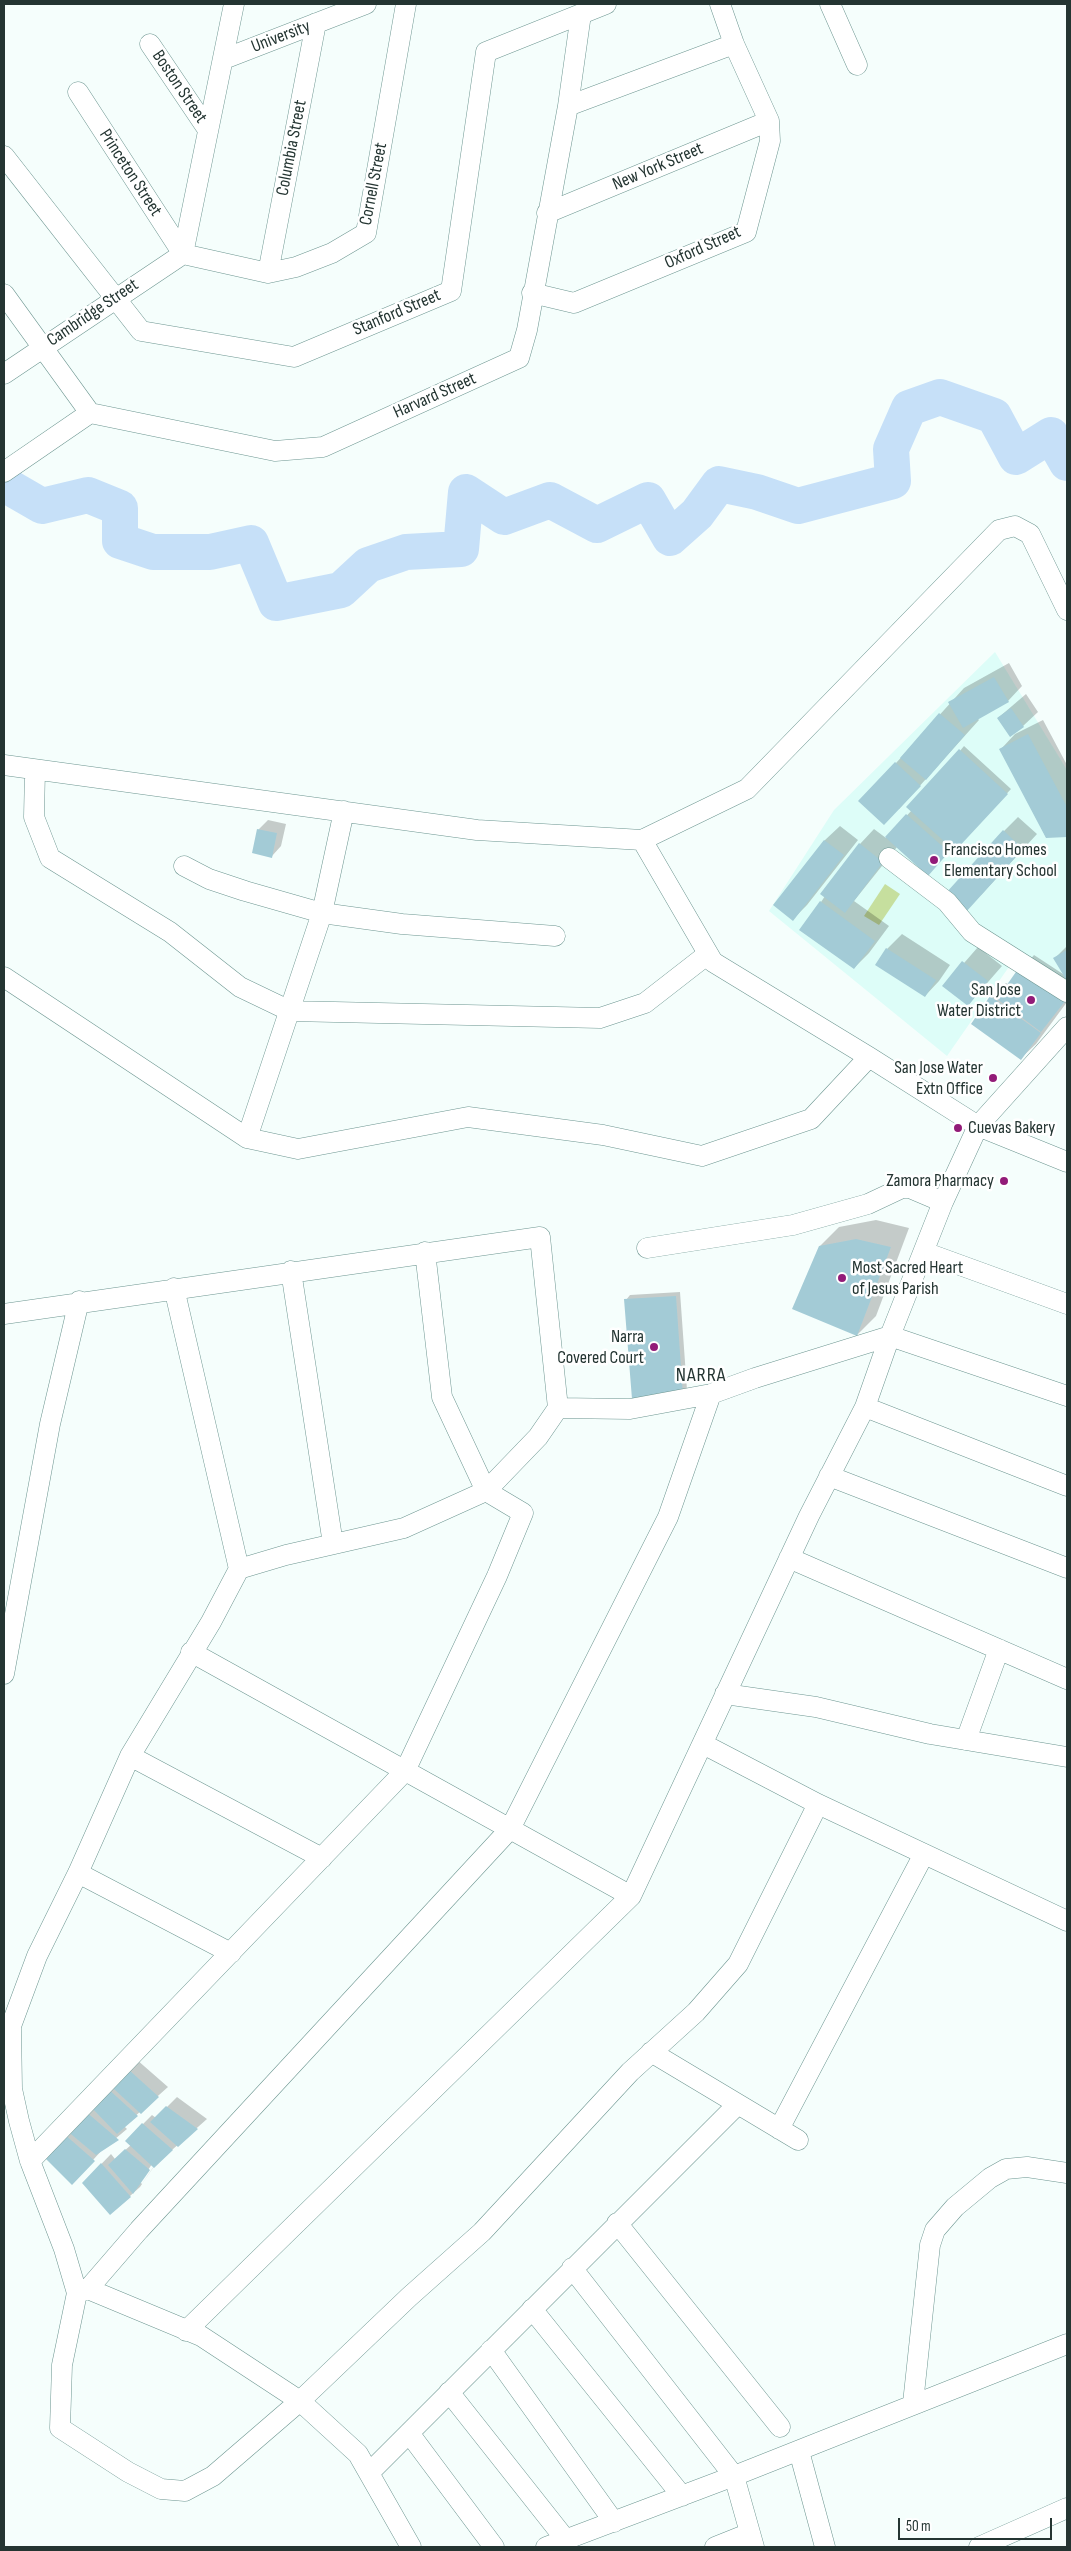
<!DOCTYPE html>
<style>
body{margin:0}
#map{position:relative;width:1071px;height:2551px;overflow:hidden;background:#f5fefc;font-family:"Sofia Sans Condensed",sans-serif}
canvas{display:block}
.frame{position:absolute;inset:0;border:5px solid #243532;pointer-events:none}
.scale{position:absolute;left:898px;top:2518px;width:154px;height:22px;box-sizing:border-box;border:2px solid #243532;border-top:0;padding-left:6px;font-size:15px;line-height:18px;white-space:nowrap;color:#243532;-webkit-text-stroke:4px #fff;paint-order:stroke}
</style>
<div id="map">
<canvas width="1071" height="2551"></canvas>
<div class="frame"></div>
<div class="scale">50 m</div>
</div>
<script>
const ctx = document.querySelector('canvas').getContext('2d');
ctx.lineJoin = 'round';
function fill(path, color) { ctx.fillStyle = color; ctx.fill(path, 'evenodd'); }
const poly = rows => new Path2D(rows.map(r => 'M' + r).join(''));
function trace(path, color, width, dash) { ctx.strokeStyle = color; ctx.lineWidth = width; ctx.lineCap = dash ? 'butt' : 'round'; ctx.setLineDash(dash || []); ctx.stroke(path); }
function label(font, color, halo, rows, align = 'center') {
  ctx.font = font + ' "Sofia Sans Condensed",sans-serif'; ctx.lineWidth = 5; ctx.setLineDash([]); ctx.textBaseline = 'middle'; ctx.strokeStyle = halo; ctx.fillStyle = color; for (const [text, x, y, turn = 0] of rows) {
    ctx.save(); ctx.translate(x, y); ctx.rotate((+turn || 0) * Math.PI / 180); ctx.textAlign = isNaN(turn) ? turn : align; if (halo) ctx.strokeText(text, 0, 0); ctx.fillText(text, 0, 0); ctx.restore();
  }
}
fill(poly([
 [995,652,1067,770,1067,997,1013,961,947,1056,769,911,834,810]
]), '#ddfdf8');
fill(poly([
 [885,884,900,894,879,925,864,916]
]), '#c6df9e');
fill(poly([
 [1009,663,1022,686,1008,701,977,718,979,720,899,809,896,763,964,688],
 [1026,694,1038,712,1023,726,998,718],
 [1043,720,1067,765,1067,836,1046,837,1001,749,1015,734],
 [964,746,1011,789,959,845,953,848,928,874,897,847,854,901,889,926,869,953,854,968,821,902,860,844,874,829,886,838,912,810],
 [1018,817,1037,834,981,895,1004,831],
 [268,820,286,824,281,846,272,856,258,830],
 [840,826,858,840,807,905,793,919,774,905,825,840],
 [902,934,950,965,939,981,925,996,887,949],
 [1067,946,1067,1002,1036,1044,1021,1058,991,997,1006,983,1009,985,1034,955,1066,976,1055,958],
 [978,947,1002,966,968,1005,944,986],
 [876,1220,909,1228,876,1316,857,1335,820,1246,839,1227],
 [680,1292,687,1390,683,1394,626,1300,630,1295],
 [128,2052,168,2087,124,2126,127,2129,103,2149,72,2183,44,2155],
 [177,2097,207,2119,155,2165,140,2187,110,2214,83,2183,111,2154,115,2159,131,2145,143,2124,152,2115,156,2118],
 [152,2164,154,2166,142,2184,140,2182]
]), '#0003');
trace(poly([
 [4,484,42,506,88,495,120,508,120,541,153,552,210,552,251,543,276,603,341,590,368,565,406,552,461,549,466,492,504,517,550,500,597,525,648,500,670,538,697,514,719,484,757,492,798,506,893,481,891,449,909,408,940,397,994,416,1016,457,1051,435,1067,463]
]), '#c6e0f8', 36);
fill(poly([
 [994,677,1009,702,963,728,948,702],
 [1011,708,1024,727,1010,737,997,718],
 [939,713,965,735,926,780,900,758],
 [1028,734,1067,807,1067,837,1046,838,999,749],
 [959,749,1008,794,955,851,906,807],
 [895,762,921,786,884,825,858,801],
 [906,814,949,852,928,876,885,837],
 [257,829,277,833,272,858,252,853],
 [1003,830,1023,849,966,912,946,893],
 [824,840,844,855,793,921,773,905],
 [859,843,883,862,845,913,820,894],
 [820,901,875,941,854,969,799,930],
 [886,948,936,980,925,997,875,965],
 [1067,950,1067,981,1053,958],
 [962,961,988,981,968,1006,942,986],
 [1018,969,1066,1000,1041,1032,997,999],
 [990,996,1041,1033,1021,1060,971,1024],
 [856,1239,891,1247,857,1336,792,1309,819,1246],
 [676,1296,683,1395,632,1399,624,1299],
 [118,2060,159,2097,141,2114,102,2078],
 [106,2087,138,2116,117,2134,89,2105],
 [166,2106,198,2129,178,2147,150,2122],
 [84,2110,119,2140,96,2155,66,2130],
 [142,2123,173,2150,154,2168,125,2141],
 [63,2133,95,2161,72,2185,42,2155],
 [125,2149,150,2170,133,2194,108,2165],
 [101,2163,131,2197,110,2215,82,2183]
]), '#a3cbd6');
const minor = poly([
 [830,4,857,65],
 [150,44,208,130],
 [224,59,366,4],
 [78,92,183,254],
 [568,106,734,44],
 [4,156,141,331,294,357,451,291,486,52,606,4],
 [547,213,769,121],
 [183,254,268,273,296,267,332,253,366,233,406,4],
 [183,254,234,4],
 [268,273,316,23],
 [532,293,574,303,746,232,770,141,769,121,734,44,720,4],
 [4,294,90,413,275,451,323,447,519,358,527,330,568,106,581,14],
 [4,374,183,254],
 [4,472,90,413],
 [4,765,477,830,642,840,713,962,869,1057,978,1126,1067,1162],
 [35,770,34,817,50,858,170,932,240,987,290,1011,600,1018,645,1003,708,954],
 [642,840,747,789,999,530,1015,526,1030,534,1067,610],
 [889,858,947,902,972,932,1067,992],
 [184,866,209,879,245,891,322,913,402,924,555,936],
 [4,977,247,1138,298,1149,468,1117,603,1135,702,1156,811,1119,869,1057],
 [247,1138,322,913,344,811],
 [647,1248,793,1225,868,1204,902,1188,910,1188,943,1202],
 [924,1252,1067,1304],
 [291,1271,333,1544],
 [174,1288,239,1569],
 [4,1314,540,1237,558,1408],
 [865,1407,1067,1486],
 [829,1476,1067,1568],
 [789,1558,1067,1679],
 [191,1652,631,1896],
 [4,1674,50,1424,79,1301],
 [725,1694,816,1707,930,1734,1067,1757],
 [966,1740,999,1649],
 [703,1744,818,1804,1067,1921],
 [130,1756,322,1858],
 [818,1804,738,1964,696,2012,630,2072,482,2232,409,2297,300,2401,213,2476,185,2491,161,2489,128,2472,60,2428,62,2365,77,2293,64,2249,30,2161,19,2121,12,2089,11,2026,37,1956,78,1873,130,1756,211,1622,239,1569,286,1555,404,1528,486,1491,538,1437,558,1408,630,1409,711,1394,755,1378,890,1336,1067,1396],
 [78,1873,231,1953],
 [651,2052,798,2140],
 [779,2129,924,1854],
 [30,2161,405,1771,497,1576,523,1513,486,1491,442,1397,425,1252],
 [617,2223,780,2427],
 [572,2268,734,2476,754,2547],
 [88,2289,201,2336,300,2401,358,2454,411,2547],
 [77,2293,88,2289,139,2230,510,1829,668,1517,711,1394],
 [532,2309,682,2496],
 [186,2331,631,1896,809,1516,865,1407,890,1336,943,1202,978,1126,1067,1027],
 [491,2350,614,2522],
 [449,2392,566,2540],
 [913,2403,930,2245,935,2230,955,2207,990,2178,1006,2169,1027,2167,1067,2173],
 [409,2433,494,2547],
 [799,2451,825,2547],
 [369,2473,738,2104],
 [546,2547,734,2476,1067,2344],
 [715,2547,750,2533],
 [979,2547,1067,2508]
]);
trace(minor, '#6d9691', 21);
trace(minor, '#fff', 20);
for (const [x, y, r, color] of [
 [934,860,5,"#921b78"],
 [1031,1000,5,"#921b78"],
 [993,1078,5,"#921b78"],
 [958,1128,5,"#921b78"],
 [1004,1181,5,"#921b78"],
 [842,1278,5,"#921b78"],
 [654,1347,5,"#921b78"]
]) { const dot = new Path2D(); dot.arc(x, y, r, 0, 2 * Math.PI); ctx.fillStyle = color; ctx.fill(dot); trace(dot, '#fff', 2); }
label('18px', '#243532', '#fff', [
 ["University",281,37,-21],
 ["Boston Street",179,87,56],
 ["Columbia Street",292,148,-79],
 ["New York Street",658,167,-23],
 ["Princeton Street",130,173,57],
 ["Cornell Street",374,184,-79],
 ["Oxford Street",703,248,-24],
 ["Cambridge Street",93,313,-34],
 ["Stanford Street",397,313,-23],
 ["Harvard Street",435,396,-24]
]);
label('18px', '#243532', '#fff', [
 ["Francisco Homes",944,850,"left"],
 ["Elementary School",944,871,"left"],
 ["San Jose",1021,990],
 ["Water District",1021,1011],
 ["San Jose Water",983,1068],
 ["Extn Office",983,1089],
 ["Cuevas Bakery",968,1128,"left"],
 ["Zamora Pharmacy",994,1181],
 ["Most Sacred Heart",852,1268,"left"],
 ["of Jesus Parish",852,1289,"left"],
 ["Narra",644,1337],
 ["Covered Court",644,1358]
], 'right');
ctx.letterSpacing = '1px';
label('20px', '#243532', '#fff', [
 ["NARRA",701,1376]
]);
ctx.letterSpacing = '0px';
</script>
